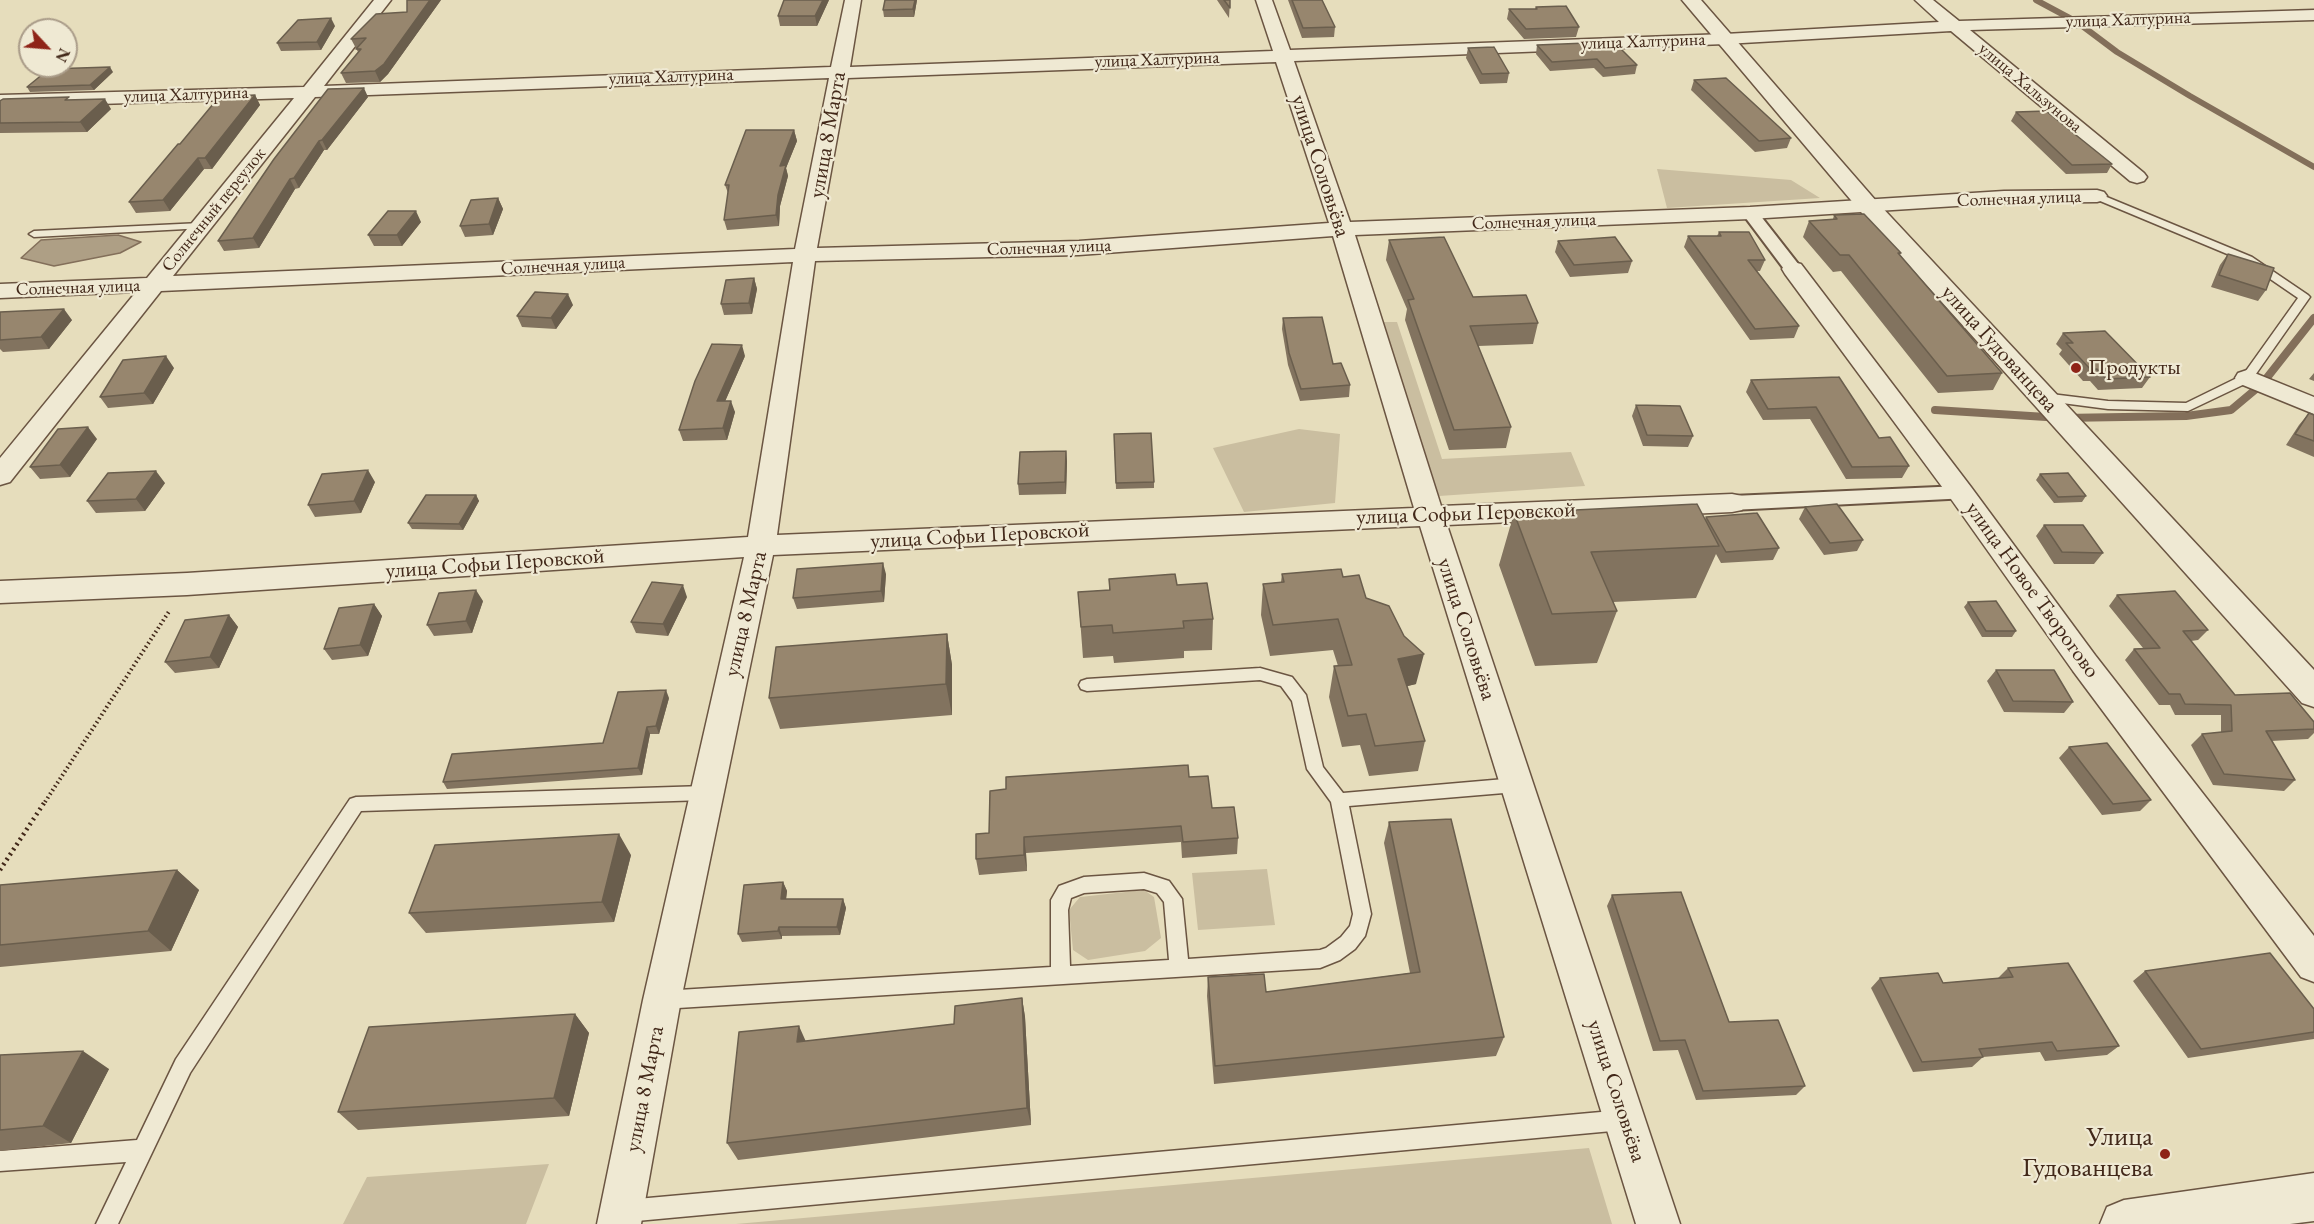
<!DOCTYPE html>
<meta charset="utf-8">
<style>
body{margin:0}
#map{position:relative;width:2314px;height:1224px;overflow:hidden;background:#e6ddbc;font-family:"EB Garamond",serif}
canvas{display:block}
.north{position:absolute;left:18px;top:18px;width:60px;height:60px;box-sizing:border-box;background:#efe9d3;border:2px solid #aa9c89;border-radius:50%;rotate:116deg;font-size:16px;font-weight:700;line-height:24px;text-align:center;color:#422819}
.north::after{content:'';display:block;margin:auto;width:21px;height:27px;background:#8f2418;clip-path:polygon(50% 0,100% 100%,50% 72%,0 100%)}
</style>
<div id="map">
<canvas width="2314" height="1224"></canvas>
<div class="north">N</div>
</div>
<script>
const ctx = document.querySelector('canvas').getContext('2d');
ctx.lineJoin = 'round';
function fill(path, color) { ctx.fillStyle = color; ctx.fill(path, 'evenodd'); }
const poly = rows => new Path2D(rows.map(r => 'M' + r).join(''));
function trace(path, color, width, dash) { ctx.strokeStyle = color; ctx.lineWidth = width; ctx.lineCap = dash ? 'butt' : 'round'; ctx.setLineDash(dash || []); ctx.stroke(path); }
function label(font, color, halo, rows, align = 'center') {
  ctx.font = font + ' "EB Garamond",serif'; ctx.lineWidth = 4.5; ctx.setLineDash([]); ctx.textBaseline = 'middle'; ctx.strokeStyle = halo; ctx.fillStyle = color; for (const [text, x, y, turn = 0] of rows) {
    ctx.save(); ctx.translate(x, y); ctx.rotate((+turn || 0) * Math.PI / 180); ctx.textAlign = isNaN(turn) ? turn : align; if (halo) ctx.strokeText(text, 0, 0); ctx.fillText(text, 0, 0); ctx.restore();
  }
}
fill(poly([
 [1657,169,1791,180,1820,198,1667,208],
 [1380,322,1397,322,1442,459,1571,452,1585,486,1439,496],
 [1299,429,1340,434,1335,503,1244,512,1213,448],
 [1267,869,1275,925,1198,930,1192,873],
 [1144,890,1154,897,1161,938,1145,951,1088,960,1073,950,1069,910,1080,897],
 [1589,1148,1612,1224,736,1224],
 [549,1164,526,1224,343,1224,367,1177]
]), '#cabea0');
const water = poly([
 [118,235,141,242,120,253,54,266,21,258,41,240,118,235]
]);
fill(water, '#ae9f85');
trace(water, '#836f5a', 1.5);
trace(poly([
 [2036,0,2077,22,2117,52,2190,96,2314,167]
]), '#836f5a', 6);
trace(poly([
 [1935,410,2062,418,2186,416,2231,410,2262,384,2314,318]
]), '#836f5a', 8);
const service = poly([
 [2097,193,2252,257,2308,295,2310,297,2251,381,2188,411,2108,409,2039,400,2037,397,2039,394,2043,393,2108,401,2186,403,2243,375,2298,298,2244,261,2093,198,2093,194,2097,193],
 [201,223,205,224,205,228,34,237,29,234,34,231,201,223],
 [1260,668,1292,677,1306,695,1323,767,1343,793,1516,778,1522,780,1524,785,1522,790,1516,792,1349,806,1371,914,1365,936,1355,949,1340,960,1320,968,662,1009,655,1006,652,1000,655,994,662,991,1051,967,1051,900,1059,886,1084,877,1144,873,1169,881,1182,899,1188,959,1320,950,1326,948,1341,937,1350,926,1353,914,1331,802,1307,769,1292,701,1281,686,1260,680,1087,691,1081,689,1079,685,1081,681,1087,679,1260,668],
 [1144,889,1157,893,1164,902,1169,960,1070,966,1068,910,1071,898,1084,893,1144,889],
 [705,786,711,788,713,793,711,798,705,800,361,811,190,1073,118,1224,96,1224,126,1162,0,1171,0,1151,137,1140,176,1059,350,799,356,797,705,786],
 [1623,1110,1630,1113,1633,1120,1630,1127,1623,1130,626,1222,618,1219,615,1211,618,1203,626,1200,1623,1110]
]);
const pedestrian = poly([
 [1750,208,1756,210,1799,265,1801,269,1799,273,1787,273,1742,213,1750,208],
 [1961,486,1968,488,1971,493,1968,498,1732,510,1725,508,1722,503,1725,498,1732,496,1961,486]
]);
const minor = poly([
 [374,0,391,0,324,86,831,67,845,0,861,0,850,67,1273,51,1256,0,1272,0,1290,50,1725,34,1939,22,1915,0,1933,0,1959,21,2314,10,2314,20,1970,30,2144,173,2147,177,2144,181,2137,183,2130,181,1951,31,1725,44,1294,61,1350,222,1750,207,2004,191,2097,190,2104,192,2107,196,2104,200,2097,202,2004,203,1750,219,1355,235,1441,506,1732,494,1742,496,1746,503,1742,510,1732,512,1447,525,1680,1224,1636,1224,1420,526,773,555,681,1000,641,1224,597,1224,643,1000,744,557,187,595,0,603,0,581,187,573,748,537,793,262,161,291,10,482,0,485,0,458,136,292,0,298,0,284,147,278,294,98,0,107,0,95,304,87,374,0],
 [1276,62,1329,223,1079,241,817,248,848,78,1276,62],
 [829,78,795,249,173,276,315,97,829,78],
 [1333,236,1414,508,777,535,815,261,1079,255,1333,236],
 [1793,262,1801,264,1971,487,2095,655,2314,936,2314,982,2301,977,2073,671,1951,499,1785,274,1782,269,1785,264,1793,262],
 [2247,370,2314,397,2314,414,2238,383,2235,378,2238,373,2247,370]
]);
const tertiary = poly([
 [1682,0,1701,0,1877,202,2314,670,2314,707,2302,703,1861,212,1682,0],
 [2314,1173,2314,1221,2290,1224,2100,1224,2107,1207,2124,1200,2314,1173]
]);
trace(service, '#6b5542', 3);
trace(pedestrian, '#6b5542', 4);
trace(minor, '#6b5542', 3);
trace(tertiary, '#6b5542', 3);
trace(poly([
 [45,802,170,610]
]), '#422819', 4, [1.5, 3]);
trace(poly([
 [0,870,46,800]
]), '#422819', 4.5, [2, 4]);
fill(service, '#efe9d3');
fill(pedestrian, '#efe9d3');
fill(minor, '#efe9d3');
fill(tertiary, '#efe9d3');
fill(poly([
 [441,0,388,74,380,82,346,83,341,73,358,52,351,39,407,12],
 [829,0,817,26,780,26,778,16],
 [885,0,917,0,914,17,884,17,883,10],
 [1217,0,1230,0,1229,18],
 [1288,0,1322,0,1335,27,1334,37,1302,38],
 [1536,7,1579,27,1576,37,1524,39,1507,19,1509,9,1535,9],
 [335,26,321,50,281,51,277,43],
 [1537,45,1589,46,1637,65,1635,74,1603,77,1594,68,1550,71,1536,54],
 [1468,48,1509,73,1507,83,1480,84,1466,58],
 [113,72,94,90,30,92,27,87],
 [1694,80,1791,138,1787,148,1755,152,1691,90],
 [328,89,368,97,327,150,324,150,299,188,295,189,259,248,224,251,218,241],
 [255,95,260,105,212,169,204,169,170,211,136,213,129,202,180,144],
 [71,100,111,109,87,132,0,133,0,101],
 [2016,112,2112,164,2107,173,2066,174,2011,121],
 [794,130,797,141,786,168,788,176,780,206,779,226,727,230,724,220,728,193,725,185],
 [498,198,503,209,493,235,465,237,460,226],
 [1834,215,1901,253,1900,255,2002,373,1993,390,1938,393,1841,271,1833,272,1803,237,1809,221,1833,219],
 [421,222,402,246,374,246,368,235],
 [1719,232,1765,260,1760,271,1757,271,1799,326,1794,338,1750,340,1684,247,1688,236,1717,236],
 [1389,240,1473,297,1538,323,1533,344,1478,346,1511,427,1506,448,1449,450,1405,320,1407,309,1386,260],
 [1558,241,1632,261,1628,273,1570,277,1555,252],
 [2228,254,2266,290,2258,301,2211,287,2220,265],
 [754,278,757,289,752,314,724,315,721,304],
 [573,305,556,329,522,327,517,316],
 [0,312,72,320,49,349,3,352,0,349],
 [1283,318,1333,364,1350,385,1349,397,1300,401,1288,365,1282,329],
 [2063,333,2150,377,2142,388,2098,390,2090,381,2083,381,2059,354,2062,350,2056,344],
 [745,356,725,401,735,412,727,440,683,441,679,430],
 [174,368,153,404,108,408,100,397],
 [2314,373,2314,381,2309,379],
 [1839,377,1879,438,1909,466,1902,478,1846,479,1810,419,1763,420,1746,392,1751,380],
 [1636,405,1693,436,1688,447,1643,446,1632,416],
 [2309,413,2314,415,2314,457,2286,445,2299,425],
 [1114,434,1154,482,1154,488,1116,489],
 [97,439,70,477,40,479,30,467],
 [1066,451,1067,462,1066,494,1019,495,1018,484],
 [2040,474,2086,496,2082,502,2054,503,2036,480],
 [375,482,361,513,315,517,308,505],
 [165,483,145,511,96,513,87,501],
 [476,495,479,501,463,530,412,529,408,523],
 [1805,507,1863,540,1857,551,1824,555,1799,519],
 [1514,513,1705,519,1706,517,1779,548,1773,560,1721,563,1716,554,1696,598,1613,602,1617,611,1597,663,1535,666,1499,565],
 [2044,525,2103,553,2094,564,2054,564,2036,536],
 [886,574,884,602,797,609,793,598],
 [1282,574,1343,577,1366,598,1416,684,1407,686,1425,741,1418,771,1369,776,1360,745,1342,747,1329,697,1334,666,1338,666,1333,650,1270,656,1261,615,1263,584,1281,582],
 [1109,579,1177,585,1213,619,1212,650,1184,651,1184,658,1114,663,1113,656,1083,658,1078,592,1109,590],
 [2117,595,2208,630,2198,640,2191,641,2235,695,2314,722,2314,733,2308,739,2271,741,2295,780,2284,791,2213,785,2191,745,2202,734,2221,732,2221,715,2175,715,2170,705,2159,705,2125,660,2134,649,2143,648,2109,606],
 [687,597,668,636,636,633,631,622],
 [483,601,472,633,434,636,427,625],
 [1968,602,2016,631,2012,637,1982,637,1964,607],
 [374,604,382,616,368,656,332,660,324,649],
 [229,615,238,627,219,668,175,673,165,662],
 [947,634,952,665,952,715,780,729,769,698],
 [1996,670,2073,702,2064,713,2004,712,1987,681],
 [669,698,659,734,650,734,642,775,447,789,443,782,603,743],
 [2069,747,2151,800,2140,811,2102,815,2059,758],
 [1189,777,1212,808,1238,838,1237,854,1182,858,1181,842,1026,853,1027,871,979,875,976,859,989,833,1006,789],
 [1389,822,1504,1037,1496,1056,1214,1084,1207,996,1208,977,1266,992,1410,973,1384,843],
 [631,855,614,922,426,933,409,913],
 [177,870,199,890,171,951,0,967,0,885],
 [783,882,787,891,786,899,843,899,846,908,840,935,782,936,782,939,742,942,738,934],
 [1612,895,1729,1022,1805,1086,1796,1095,1696,1100,1678,1050,1653,1051,1607,906],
 [2008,968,2119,1046,2107,1055,2045,1061,2040,1052,1983,1057,1972,1067,1913,1072,1871,988,1880,978,1943,983,1998,978],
 [2145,971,2314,1009,2314,1039,2188,1058,2133,981],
 [1022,998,1025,1017,1031,1125,738,1160,727,1143,806,1041,954,1024],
 [575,1014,589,1033,569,1116,358,1130,338,1112],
 [0,1055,109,1069,71,1143,0,1151]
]), '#82735f');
fill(poly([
 [430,0,441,0,388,74,380,82,375,71],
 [823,0,829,0,817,26,815,16],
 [915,0,917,0,914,17,913,9],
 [331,18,335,26,321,50,317,42],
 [110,67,113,72,94,90,90,85],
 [364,88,368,97,327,150,322,140],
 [255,95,260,105,212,169,205,158],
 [105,99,111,109,87,132,80,122],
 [794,130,797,141,786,168,788,176,780,206,779,226,776,215,780,166],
 [319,141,324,150,299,188,294,178],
 [198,158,204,169,170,211,163,200],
 [290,179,295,189,259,248,253,238],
 [498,198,503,209,493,235,489,224],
 [416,211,421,222,402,246,397,235],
 [754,278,757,289,752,314,749,303],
 [568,294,573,305,556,329,551,318],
 [64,309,72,320,49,349,41,337],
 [742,345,745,356,720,413,717,401],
 [166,356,174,368,153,404,144,393],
 [731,401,735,412,727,440,723,428],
 [88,427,97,439,70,477,60,465],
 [1066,451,1067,462,1066,494,1065,482],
 [368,470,375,482,361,513,354,501],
 [156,471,165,483,145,511,136,499],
 [476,495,479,501,463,530,459,524],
 [883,563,886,574,884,602,881,591],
 [683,585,687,597,668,636,663,624],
 [476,590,483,601,472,633,466,621],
 [374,604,382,616,368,656,360,645],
 [229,615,238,627,219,668,210,657],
 [947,634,952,665,952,715,946,684],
 [1424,654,1416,684,1392,690,1398,659],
 [666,690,669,698,659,734,656,726],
 [647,727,650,734,642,775,638,768],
 [619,834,631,855,614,922,602,902],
 [1024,837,1026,853,1027,871,1024,855],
 [177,870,199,890,171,951,148,931],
 [783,882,787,891,785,908,781,899],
 [843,899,846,908,840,935,837,927],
 [779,927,782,936,782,939,778,931],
 [1022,998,1025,1017,1031,1125,1027,1108],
 [575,1014,589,1033,569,1116,554,1098],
 [799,1026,807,1044,797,1042],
 [83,1051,109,1069,71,1143,43,1126]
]), '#6a5e4d');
const building = poly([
 [407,0,430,0,384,64,375,71,341,73,361,49,356,49,366,38,351,39,376,14,407,12,407,0],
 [784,0,823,0,815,16,778,16,784,0],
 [885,0,915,0,913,9,883,10,885,0],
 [1224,0,1230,0,1230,8,1224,0],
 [1292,0,1322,0,1335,27,1303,28,1292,0],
 [1566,6,1579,27,1526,29,1509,9,1537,9,1536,7,1566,6],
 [331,18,317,42,277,43,298,20,331,18],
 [1587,43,1589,46,1616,44,1637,65,1605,68,1597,59,1552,62,1537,45,1587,43],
 [1494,47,1509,73,1482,74,1468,48,1494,47],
 [110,67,90,85,27,87,49,69,110,67],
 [1726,78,1791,138,1759,141,1694,80,1726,78],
 [364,88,322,140,319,141,294,178,290,179,253,238,218,241,274,159,328,89,364,88],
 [255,95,205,158,198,158,163,200,129,202,178,144,180,144,219,97,255,95],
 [69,97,65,100,105,99,80,122,0,123,0,101,3,99,69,97],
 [2046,111,2112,164,2072,165,2016,112,2046,111],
 [746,130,794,130,780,166,786,165,778,195,776,215,724,220,729,185,725,185,746,130],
 [498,198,489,224,460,226,471,200,498,198],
 [388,211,416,211,397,235,368,235,388,211],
 [1864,214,1901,253,1898,253,2002,373,1947,376,1849,255,1840,255,1809,221,1837,219,1834,215,1864,214],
 [1719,232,1749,232,1765,260,1748,260,1799,326,1755,329,1688,236,1721,236,1719,232],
 [1444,237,1473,297,1526,295,1538,323,1470,326,1511,427,1454,430,1408,300,1414,299,1389,240,1444,237],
 [1615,237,1632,261,1574,265,1558,241,1615,237],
 [2228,254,2274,268,2266,290,2219,275,2228,254],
 [754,278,749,303,721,304,726,280,754,278],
 [535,292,568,294,551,318,517,316,535,292],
 [64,309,41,337,0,340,0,312,64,309],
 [1322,317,1333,364,1341,363,1350,385,1301,389,1289,353,1283,318,1322,317],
 [2105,331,2150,377,2106,379,2097,369,2091,370,2066,343,2073,343,2063,333,2105,331],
 [712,344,742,345,717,401,731,401,723,428,679,430,695,381,712,344],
 [166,356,144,393,100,397,123,360,166,356],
 [1839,377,1879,438,1890,437,1909,466,1852,467,1816,407,1768,409,1751,380,1839,377],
 [1636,405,1680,406,1693,436,1647,435,1636,405],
 [2309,413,2314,415,2314,441,2295,434,2309,413],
 [88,427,60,465,30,467,58,429,88,427],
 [1151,433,1154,482,1116,483,1114,434,1151,433],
 [1066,451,1065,482,1018,484,1020,452,1066,451],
 [368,470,354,501,308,505,322,474,368,470],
 [156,471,136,499,87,501,108,473,156,471],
 [2068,473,2086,496,2058,497,2040,474,2068,473],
 [426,495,476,495,459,524,408,523,426,495],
 [1697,504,1719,546,1591,552,1617,611,1552,614,1514,513,1697,504],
 [1837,504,1863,540,1830,543,1805,507,1837,504],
 [1757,513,1779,548,1726,552,1706,517,1757,513],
 [2044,525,2083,525,2103,553,2062,552,2044,525],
 [883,563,881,591,793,598,797,569,883,563],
 [1341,569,1343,577,1359,575,1366,598,1389,606,1404,636,1424,654,1398,659,1425,741,1375,746,1366,714,1348,716,1334,666,1352,665,1338,619,1273,625,1263,584,1284,582,1282,574,1341,569],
 [1175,574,1177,585,1207,583,1213,619,1183,621,1184,628,1113,633,1112,625,1081,627,1078,592,1110,590,1109,579,1175,574],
 [652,582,683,585,663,624,631,622,652,582],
 [476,590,466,621,427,625,439,593,476,590],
 [2175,591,2208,630,2183,631,2235,695,2290,693,2314,722,2314,729,2266,731,2295,780,2224,774,2202,734,2232,731,2231,705,2185,704,2180,694,2169,694,2134,649,2160,648,2117,595,2175,591],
 [1996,601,2016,631,1986,631,1968,602,1996,601],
 [374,604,360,645,324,649,339,608,374,604],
 [229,615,210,657,165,662,185,620,229,615],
 [947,634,946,684,769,698,776,647,947,634],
 [1996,670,2054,670,2073,702,2013,701,1996,670],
 [666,690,656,726,647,727,638,768,443,782,452,754,603,743,618,692,666,690],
 [2107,743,2151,800,2113,804,2069,747,2107,743],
 [1188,765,1189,777,1208,776,1212,808,1234,807,1238,838,1183,842,1181,826,1024,837,1024,855,976,859,976,834,989,833,990,791,1006,789,1006,777,1188,765],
 [1451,819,1504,1037,1215,1066,1208,977,1264,974,1266,992,1420,972,1389,822,1451,819],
 [619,834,602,902,409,913,435,845,619,834],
 [177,870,148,931,0,945,0,885,177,870],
 [783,882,781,899,843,899,837,927,779,927,778,931,738,934,744,885,783,882],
 [1681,892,1729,1022,1778,1020,1805,1086,1703,1091,1685,1040,1660,1041,1612,895,1681,892],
 [2270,953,2314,1009,2314,1032,2201,1049,2145,971,2270,953],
 [2068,963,2119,1046,2057,1051,2052,1042,1979,1049,1983,1057,1922,1062,1880,978,1938,973,1943,983,2013,977,2008,968,2068,963],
 [1022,998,1027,1108,727,1143,739,1032,799,1026,797,1042,954,1024,955,1006,1022,998],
 [575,1014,554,1098,338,1112,369,1027,575,1014],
 [83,1051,43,1126,0,1130,0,1055,83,1051]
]);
fill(building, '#97866e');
trace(building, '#6a5e4d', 1.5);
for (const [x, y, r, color] of [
 [2076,368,6,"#8f2418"],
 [2165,1154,6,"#8f2418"]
]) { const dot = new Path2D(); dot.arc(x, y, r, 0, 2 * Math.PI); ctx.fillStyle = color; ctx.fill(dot); trace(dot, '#efe9d3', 2); }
label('18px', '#422819', '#efe9d3', [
 ["улица Халтурина",2128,20,-2],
 ["улица Халтурина",1643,42,-2],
 ["улица Халтурина",1157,60,-2],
 ["улица Халтурина",671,77,-2],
 ["улица Хальзунова",2030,88,40],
 ["улица Халтурина",186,95,-2],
 ["Солнечная улица",2019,199,-2],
 ["Солнечный переулок",214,210,-51],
 ["Солнечная улица",1534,222,-2],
 ["Солнечная улица",1049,248,-2],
 ["Солнечная улица",563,266,-3],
 ["Солнечная улица",78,288,-2]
]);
label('22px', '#422819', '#efe9d3', [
 ["улица 8 Марта",828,135,-80],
 ["улица Соловьёва",1320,166,72],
 ["улица Гудованцева",1999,349,48],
 ["улица Софьи Перовской",1466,514,-2],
 ["улица Софьи Перовской",980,536,-3],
 ["улица Софьи Перовской",495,564,-4],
 ["улица Новое Творогово",2032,590,54],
 ["улица 8 Марта",746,614,-77],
 ["улица Соловьёва",1466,629,72],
 ["улица 8 Марта",645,1089,-79],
 ["улица Соловьёва",1616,1091,72]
]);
label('22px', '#422819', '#efe9d3', [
 ["Продукты",2088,368]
], 'left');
label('27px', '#422819', '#efe9d3', [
 ["Улица",2153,1138],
 ["Гудованцева",2153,1169]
], 'right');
</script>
